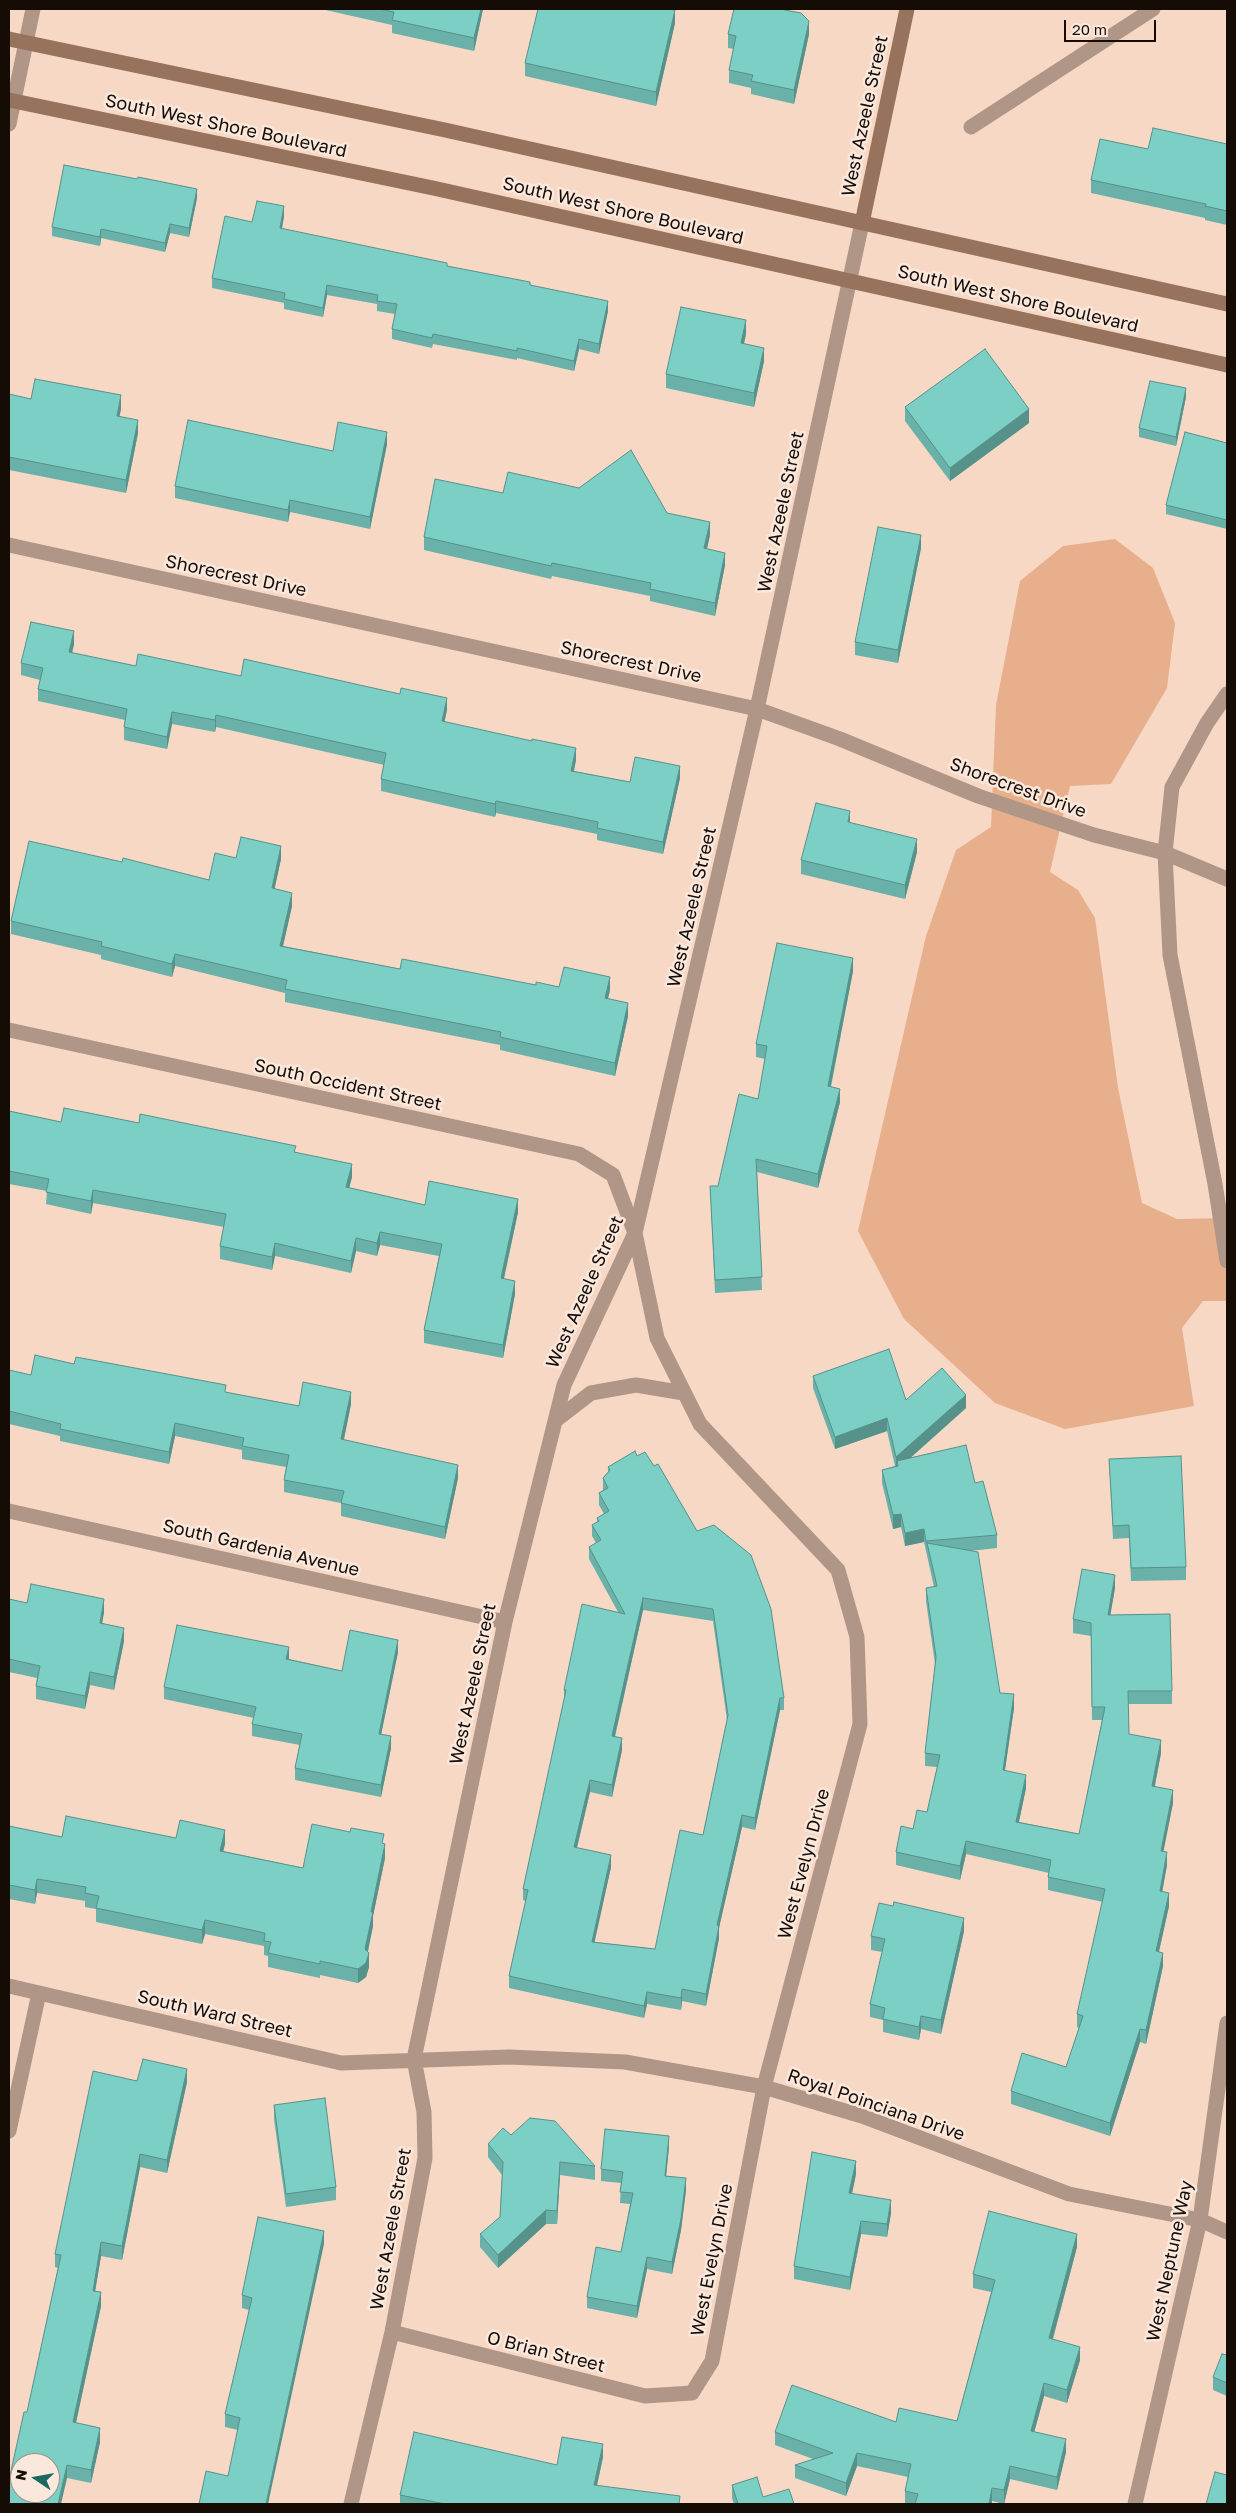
<!DOCTYPE html>
<style>
body{margin:0}
#map{position:relative;width:1236px;height:2513px;overflow:hidden;background:#f7d8c5;font-family:"Golos Text",sans-serif}
canvas{display:block}
.frame{position:absolute;inset:0;border:10px solid #160c06;pointer-events:none}
.north{position:absolute;left:10px;top:2453px;width:50px;height:50px;box-sizing:border-box;background:#fbe8dc;border:1px solid #9f9086;border-radius:50%;rotate:282deg;font-size:14px;font-weight:700;line-height:20px;text-align:center;color:#160c06}
.north::after{content:'';display:block;margin:auto;width:18px;height:22px;background:#1c6761;clip-path:polygon(50% 0,100% 100%,50% 72%,0 100%)}
.scale{position:absolute;left:1064px;top:20px;width:92px;height:22px;box-sizing:border-box;border:2px solid #160c06;border-top:0;padding-left:6px;font-size:15px;line-height:18px;white-space:nowrap;color:#160c06;-webkit-text-stroke:4px #fbe8dc;paint-order:stroke}
</style>
<div id="map">
<canvas width="1236" height="2513"></canvas>
<div class="frame"></div>
<div class="north">N</div>
<div class="scale">20 m</div>
</div>
<script>
const ctx = document.querySelector('canvas').getContext('2d');
ctx.lineJoin = 'round';
function fill(path, color) { ctx.fillStyle = color; ctx.fill(path, 'evenodd'); }
const poly = rows => new Path2D(rows.map(r => 'M' + r).join(''));
function trace(path, color, width, dash) { ctx.strokeStyle = color; ctx.lineWidth = width; ctx.lineCap = dash ? 'butt' : 'round'; ctx.setLineDash(dash || []); ctx.stroke(path); }
function label(font, color, halo, rows, align = 'center') {
  ctx.font = font + ' "Golos Text",sans-serif'; ctx.lineWidth = 5; ctx.setLineDash([]); ctx.textBaseline = 'middle'; ctx.strokeStyle = halo; ctx.fillStyle = color; for (const [text, x, y, turn = 0] of rows) {
    ctx.save(); ctx.translate(x, y); ctx.rotate((+turn || 0) * Math.PI / 180); ctx.textAlign = isNaN(turn) ? turn : align; if (halo) ctx.strokeText(text, 0, 0); ctx.fillText(text, 0, 0); ctx.restore();
  }
}
fill(poly([
 [1115,539,1153,568,1175,623,1167,688,1111,784,1070,786,1050,872,1078,890,1095,918,1118,1088,1142,1203,1177,1219,1227,1218,1227,1301,1203,1301,1182,1328,1194,1406,1065,1429,995,1403,904,1319,858,1231,926,936,956,850,991,827,996,705,1020,581,1063,546]
]), '#e8af8c');
trace(poly([
 [9,124,33,9],
 [971,127,1153,9],
 [9,545,757,709,840,739,978,796,1094,835,1165,853,1227,879],
 [1227,694,1207,723,1172,787,1165,853,1170,955,1215,1184,1227,1261],
 [9,1030,579,1154,613,1175,635,1233,657,1338,700,1424,838,1570,857,1637,860,1724,764,2087,712,2361,692,2393,645,2396,392,2332],
 [556,1420,591,1393,636,1385,684,1393],
 [9,1511,505,1622],
 [9,1986,341,2063,509,2057,625,2062,764,2087,862,2116,1069,2194,1200,2220,1227,2232],
 [9,2131,39,1993],
 [351,2504,392,2332,425,2158,424,2112,414,2059,505,1622,564,1385,635,1233,757,709,862,223],
 [1135,2504,1200,2220,1227,2023]
]), '#af9687', 15);
trace(poly([
 [9,39,445,130,1227,304],
 [9,100,433,188,1227,365],
 [862,223,907,9]
]), '#97725d', 15);
fill(poly([
 [321,9,483,9,474,51,392,33,392,25],
 [675,23,656,106,525,76,525,63],
 [728,34,809,34,794,104,751,94,751,88,729,83,729,70,734,49,728,48],
 [1227,144,1227,225,1205,220,1205,218,1091,193,1091,180,1148,149],
 [197,198,189,237,170,233,165,252,101,238,100,246,52,236,52,227],
 [284,216,282,229,530,285,608,311,599,354,579,349,574,371,517,358,517,360,433,344,432,348,392,339,392,329,395,314,377,311,377,304,327,295,323,317,284,309,284,303,212,288,212,278,252,222],
 [746,334,744,344,764,361,754,407,666,388,666,374],
 [1186,397,1176,446,1139,437,1139,428],
 [9,398,31,399,121,409,119,416,138,433,126,493,9,470],
 [905,407,1029,423,950,481,905,421],
 [1227,443,1227,529,1166,514,1166,505],
 [387,444,370,529,290,512,288,522,175,498,175,486,333,451],
 [503,493,667,513,710,535,707,549,725,565,715,616,650,601,650,596,552,576,551,579,424,550,424,537],
 [921,548,898,663,855,655,855,642],
 [74,644,72,653,136,666,241,676,447,710,444,722,576,760,574,771,630,782,680,778,663,854,597,840,597,834,496,813,495,817,381,791,381,779,384,765,216,727,215,732,172,724,167,749,124,740,124,727,125,720,38,701,38,689,40,680,21,675,21,663],
 [850,823,917,852,905,899,801,874,801,860],
 [236,858,281,859,274,889,292,906,283,946,400,969,536,985,610,990,608,998,628,1016,615,1076,500,1050,500,1045,285,1002,285,993,175,966,172,977,101,959,101,955,11,934,11,921,122,862,209,880],
 [853,971,831,1087,840,1102,818,1188,757,1172,762,1290,715,1293,710,1186,718,1186,758,1099,765,1059,756,1057,756,1044],
 [9,1111,61,1122,139,1123,296,1152,352,1177,349,1188,425,1205,518,1212,504,1279,515,1294,503,1358,424,1343,424,1330,439,1256,380,1245,377,1256,356,1251,351,1273,275,1256,272,1270,220,1259,220,1246,224,1227,93,1203,91,1214,46,1204,47,1191,9,1184],
 [74,1364,299,1406,351,1404,344,1440,458,1478,445,1539,341,1516,341,1503,284,1492,284,1480,286,1467,242,1459,242,1450,175,1436,169,1464,60,1441,60,1436,9,1424,9,1370,31,1375],
 [813,1376,906,1400,966,1408,910,1458,975,1483,997,1535,997,1548,970,1551,1000,1693,1014,1708,1005,1770,1026,1788,1019,1822,1079,1834,1102,1720,1092,1720,1091,1636,1073,1633,1073,1619,1115,1588,1110,1615,1172,1691,1172,1704,1128,1704,1129,1734,1161,1753,1155,1786,1173,1803,1163,1851,1167,1865,1162,1891,1169,1906,1159,1952,1163,1966,1146,2044,1140,2042,1110,2136,1011,2104,1011,2091,1066,2067,1079,2028,1077,2027,1077,2014,1103,1902,1048,1890,1048,1877,1049,1873,966,1854,960,1880,896,1865,896,1852,927,1812,937,1767,925,1766,925,1753,935,1664,926,1601,926,1588,934,1587,924,1542,905,1546,901,1527,893,1529,882,1483,882,1470,895,1466,887,1431,835,1449,813,1388],
 [1109,1459,1186,1567,1186,1580,1131,1581,1129,1538,1113,1539],
 [608,1467,784,1698,784,1710,780,1710,755,1830,742,1827,719,1926,719,1938,706,2006,682,2001,681,2010,647,2004,644,2018,509,1988,509,1976,526,1901,523,1900,523,1889,564,1702,564,1690,618,1612,589,1559,589,1547,596,1543,592,1536,592,1525,597,1522,597,1518,604,1514,599,1505,599,1493,603,1490,603,1478,608,1472],
 [643,1610,713,1621,727,1720,703,1835,655,1949,594,1942,611,1867,577,1848,590,1792,612,1797,622,1750,615,1737],
 [9,1599,27,1603,104,1612,102,1623,124,1641,114,1690,90,1685,85,1709,36,1699,36,1686,37,1678,9,1672],
 [398,1652,381,1734,391,1748,381,1797,295,1780,295,1768,300,1745,252,1736,252,1724,254,1718,164,1699,164,1687,289,1659,342,1671],
 [9,1826,62,1837,176,1838,225,1844,223,1851,303,1868,384,1844,385,1858,373,1916,373,1926,368,1952,369,1967,366,1977,358,1983,320,1975,320,1978,268,1967,268,1956,264,1955,264,1946,205,1934,202,1944,96,1922,96,1909,85,1907,85,1901,37,1893,35,1904,9,1899],
 [964,1931,941,2034,921,2029,919,2040,883,2032,883,2020,870,2017,870,2004,882,1952,871,1950,871,1936],
 [137,2081,187,2082,167,2173,140,2167,122,2260,101,2256,95,2291,101,2306,76,2423,100,2442,91,2483,67,2478,27,2412,58,2268,55,2267,55,2254],
 [274,2105,336,2187,336,2200,286,2207,274,2119],
 [511,2135,595,2166,595,2180,560,2175,557,2224,546,2224,498,2268,480,2247,480,2234,500,2217,502,2175,488,2157,488,2144],
 [669,2147,666,2176,686,2190,681,2230,672,2274,647,2269,637,2318,587,2308,587,2297,621,2252,630,2204,620,2203,621,2183,601,2181,601,2169],
 [856,2174,852,2194,891,2213,887,2237,861,2234,850,2290,794,2279,794,2266],
 [324,2244,228,2476,238,2430,225,2427,225,2414,249,2310,242,2308,242,2295],
 [1077,2247,1053,2339,1080,2360,1067,2403,1044,2396,1034,2432,1066,2452,1057,2490,1010,2479,1004,2504,992,2501,992,2504,905,2504,905,2491,908,2477,857,2466,846,2496,795,2478,795,2465,813,2459,775,2445,775,2432,896,2422,957,2421,991,2292,973,2288,973,2274],
 [1227,2355,1227,2396,1213,2390,1213,2377],
 [603,2457,597,2486,680,2504,400,2504,400,2495,557,2465],
 [732,2485,763,2497,794,2504,734,2504,732,2498]
]), '#6ab2a9');
fill(poly([
 [481,9,483,9,474,51,474,38],
 [675,10,675,23,656,106,656,92],
 [809,21,809,34,794,104,794,90],
 [197,189,197,198,189,237,189,228],
 [284,206,284,216,280,238,280,228],
 [170,224,170,233,165,252,165,243],
 [101,229,101,238,100,246,100,237],
 [327,285,327,295,323,317,323,308],
 [608,301,608,311,599,354,599,344],
 [746,320,746,334,741,356,741,343],
 [579,339,579,349,574,371,574,361],
 [764,348,764,361,754,407,754,393],
 [1186,388,1186,397,1176,446,1176,437],
 [121,395,121,409,117,429,117,416],
 [1029,409,1029,423,950,481,950,468],
 [138,420,138,433,126,493,126,480],
 [387,432,387,444,370,529,370,517],
 [290,500,290,512,288,522,288,510],
 [710,522,710,535,704,561,704,548],
 [921,535,921,548,898,663,898,650],
 [725,553,725,565,715,616,715,603],
 [74,631,74,644,69,665,69,652],
 [447,698,447,710,442,733,442,721],
 [172,712,172,724,167,749,167,737],
 [216,715,216,727,215,732,215,720],
 [576,748,576,760,571,783,571,771],
 [680,766,680,778,663,854,663,842],
 [496,801,496,813,495,817,495,804],
 [850,811,850,824,848,822],
 [917,839,917,852,905,899,905,885],
 [281,846,281,859,272,901,272,888],
 [292,893,292,906,280,959,280,946],
 [175,954,175,966,172,977,172,964],
 [853,958,853,971,828,1099,828,1086],
 [610,977,610,990,605,1011,605,998],
 [628,1003,628,1016,615,1076,615,1063],
 [840,1089,840,1102,818,1188,818,1174],
 [352,1164,352,1177,346,1200,346,1187],
 [93,1190,93,1203,91,1214,91,1201],
 [518,1199,518,1212,501,1291,501,1278],
 [380,1232,380,1245,377,1256,377,1243],
 [356,1238,356,1251,351,1273,351,1261],
 [275,1243,275,1256,272,1270,272,1257],
 [515,1281,515,1294,503,1358,503,1345],
 [351,1392,351,1404,341,1452,341,1439],
 [966,1395,966,1408,898,1469,897,1461,897,1470,896,1470,896,1457],
 [887,1418,887,1431,835,1449,835,1437],
 [175,1423,175,1436,169,1464,169,1452],
 [458,1465,458,1478,445,1539,445,1527],
 [901,1514,901,1527,893,1529,893,1515],
 [924,1529,924,1542,905,1546,905,1533],
 [1115,1575,1115,1588,1108,1629,1108,1615],
 [643,1598,643,1610,612,1748,612,1736],
 [104,1599,104,1612,100,1636,100,1623],
 [124,1628,124,1641,114,1690,114,1677],
 [398,1640,398,1652,379,1745,379,1734],
 [289,1647,289,1658,286,1671,286,1659],
 [90,1672,90,1685,85,1709,85,1696],
 [1014,1694,1014,1708,1003,1783,1003,1770],
 [780,1698,780,1710,755,1830,755,1818],
 [391,1736,391,1748,381,1797,381,1785],
 [622,1738,622,1750,612,1797,612,1785],
 [1161,1740,1161,1753,1152,1799,1152,1786],
 [1026,1775,1026,1788,1016,1835,1016,1822],
 [590,1780,590,1792,574,1859,574,1847],
 [1173,1790,1173,1803,1161,1864,1161,1851],
 [742,1815,742,1827,717,1937,717,1925],
 [225,1830,225,1844,220,1865,220,1851],
 [966,1841,966,1854,960,1880,960,1866],
 [385,1844,385,1858,373,1916,373,1926,365,1963,365,1949,371,1912],
 [1167,1852,1167,1865,1160,1904,1160,1891],
 [611,1855,611,1867,592,1954,592,1942],
 [37,1879,37,1893,35,1904,35,1890],
 [1169,1893,1169,1906,1156,1964,1156,1951],
 [964,1918,964,1931,941,2034,941,2020],
 [205,1920,205,1934,202,1944,202,1930],
 [719,1926,719,1938,706,2006,706,1994],
 [369,1953,369,1967,366,1977,358,1983,358,1969],
 [1163,1953,1163,1966,1146,2044,1146,2030],
 [682,1989,682,2001,681,2010,681,1998],
 [647,1992,647,2004,644,2018,644,2006],
 [921,2016,921,2029,919,2040,919,2027],
 [1140,2029,1140,2042,1110,2136,1110,2123],
 [187,2069,187,2082,167,2173,167,2160],
 [669,2136,669,2147,665,2187,665,2176],
 [140,2154,140,2167,122,2260,122,2246],
 [856,2161,856,2174,849,2207,849,2193],
 [560,2162,560,2175,557,2224,557,2211],
 [686,2178,686,2190,681,2230,672,2274,672,2262],
 [891,2200,891,2213,887,2237,887,2224],
 [546,2210,546,2224,498,2268,498,2255],
 [861,2221,861,2234,850,2290,850,2277],
 [324,2231,324,2244,268,2504,266,2504],
 [1077,2234,1077,2247,1049,2352,1049,2338],
 [101,2242,101,2256,93,2304,93,2291],
 [647,2257,647,2269,637,2318,637,2306],
 [101,2292,101,2306,73,2436,73,2422],
 [1080,2347,1080,2360,1067,2403,1067,2390],
 [1044,2383,1044,2396,1031,2444,1031,2431],
 [100,2428,100,2442,91,2483,91,2470],
 [1066,2439,1066,2452,1057,2490,1057,2477],
 [603,2444,603,2457,594,2498,594,2485],
 [857,2453,857,2466,846,2496,846,2483],
 [67,2465,67,2478,61,2504,58,2504],
 [1010,2466,1010,2479,1004,2504,1004,2490],
 [992,2488,992,2504,989,2504]
]), '#56918a');
const building = poly([
 [379,9,481,9,474,38,392,20,394,12,379,9],
 [538,9,669,9,675,10,656,92,525,63,538,9],
 [734,9,780,9,801,13,809,21,794,90,751,81,753,75,729,70,736,36,728,34,734,9],
 [1153,128,1227,144,1227,211,1205,206,1206,204,1091,180,1100,139,1148,149,1153,128],
 [64,165,137,179,138,177,197,189,189,228,170,224,165,243,101,229,100,237,52,227,64,165],
 [257,201,284,206,280,228,447,263,447,266,530,282,530,285,608,301,599,344,579,339,574,361,517,348,517,351,433,334,432,338,392,329,397,304,377,301,378,295,327,285,323,308,284,299,285,293,212,278,225,216,252,222,257,201],
 [681,307,746,320,741,343,764,348,754,393,666,374,681,307],
 [985,349,1029,409,950,468,905,407,985,349],
 [35,379,121,395,117,416,138,420,126,480,9,457,9,394,31,399,35,379],
 [1150,381,1186,388,1176,437,1139,428,1150,381],
 [188,420,333,451,338,422,387,432,370,517,290,500,288,510,175,486,188,420],
 [1185,432,1227,443,1227,520,1166,505,1185,432],
 [631,450,667,513,710,522,704,548,725,553,715,603,650,589,651,583,552,563,551,566,424,537,435,479,503,493,508,472,579,488,631,450],
 [878,527,921,535,898,650,855,642,878,527],
 [31,622,74,631,69,652,136,666,138,654,241,676,244,659,400,694,401,688,447,698,442,721,532,741,532,739,576,748,571,771,630,782,635,757,680,766,663,842,597,828,598,822,496,801,495,804,381,779,386,753,216,715,215,720,172,712,167,737,124,727,127,709,38,689,43,668,21,663,31,622],
 [816,803,850,811,848,822,917,839,905,885,801,860,816,803],
 [241,837,281,846,272,888,292,893,280,946,400,969,402,959,536,985,536,982,559,987,564,967,610,977,605,998,628,1003,615,1063,500,1037,501,1032,285,989,287,980,175,954,172,964,101,946,102,942,11,921,29,841,122,862,123,858,209,880,215,853,236,858,241,837],
 [777,943,853,958,828,1086,840,1089,818,1174,756,1159,762,1277,715,1280,710,1186,718,1186,739,1094,758,1099,767,1046,756,1044,777,943],
 [64,1108,139,1123,140,1114,296,1146,294,1152,352,1164,346,1187,425,1205,429,1181,518,1199,501,1278,515,1281,503,1345,424,1330,442,1244,380,1232,377,1243,356,1238,351,1261,275,1243,272,1257,220,1246,226,1214,93,1190,91,1201,46,1192,49,1179,9,1171,9,1111,61,1122,64,1108],
 [889,1349,906,1400,942,1368,966,1395,896,1457,887,1418,835,1437,813,1376,889,1349],
 [35,1355,74,1364,76,1357,226,1385,225,1392,299,1406,303,1382,351,1392,341,1439,458,1465,445,1527,341,1503,344,1491,284,1480,289,1455,242,1446,244,1438,175,1423,169,1452,60,1429,61,1424,9,1411,9,1370,31,1375,35,1355],
 [966,1445,975,1483,983,1481,997,1535,926,1541,924,1529,905,1533,901,1514,893,1515,882,1470,898,1466,897,1461,966,1445],
 [635,1451,637,1456,645,1452,654,1466,658,1464,697,1531,714,1525,751,1555,771,1609,784,1698,780,1698,755,1818,742,1815,717,1925,719,1926,706,1994,682,1989,681,1998,647,1992,644,2006,509,1976,528,1890,523,1889,566,1690,564,1690,582,1604,625,1614,589,1547,601,1540,592,1525,599,1521,597,1518,609,1511,599,1493,608,1488,603,1478,610,1470,608,1467,635,1451],
 [643,1598,713,1609,728,1715,703,1835,680,1830,655,1949,592,1942,611,1855,574,1847,590,1780,612,1785,622,1738,612,1736,643,1598],
 [1181,1456,1186,1567,1131,1568,1129,1525,1113,1526,1109,1459,1181,1456],
 [927,1543,978,1552,1000,1693,1014,1694,1003,1770,1026,1775,1016,1822,1079,1834,1105,1707,1092,1707,1091,1623,1073,1619,1082,1569,1115,1575,1108,1615,1170,1614,1172,1691,1128,1691,1129,1734,1161,1740,1152,1786,1173,1790,1161,1851,1167,1852,1160,1891,1169,1893,1156,1951,1163,1953,1146,2030,1140,2029,1110,2123,1011,2091,1022,2053,1066,2067,1083,2016,1077,2014,1105,1889,1048,1877,1051,1860,966,1841,960,1866,896,1852,901,1826,913,1829,917,1810,927,1812,940,1755,925,1753,936,1657,926,1588,937,1586,927,1543],
 [31,1584,104,1599,100,1623,124,1628,114,1677,90,1672,85,1696,36,1686,40,1666,9,1659,9,1599,27,1603,31,1584],
 [177,1625,289,1647,286,1659,342,1671,350,1630,398,1640,379,1734,391,1736,381,1785,295,1768,302,1734,252,1724,256,1707,164,1687,177,1625],
 [66,1816,176,1838,180,1820,225,1830,220,1851,303,1868,312,1824,350,1832,351,1828,384,1834,382,1843,385,1844,371,1912,373,1912,365,1949,369,1953,366,1963,358,1969,320,1961,320,1964,268,1953,271,1942,264,1941,265,1933,205,1920,202,1930,96,1908,99,1896,85,1893,86,1887,37,1879,35,1890,9,1885,9,1826,62,1837,66,1816],
 [894,1902,964,1918,941,2020,921,2016,919,2027,883,2019,885,2008,870,2004,885,1939,871,1936,879,1903,893,1906,894,1902],
 [143,2059,187,2069,167,2160,140,2154,122,2246,101,2242,93,2291,101,2292,73,2422,100,2428,91,2470,67,2465,58,2504,9,2504,9,2480,24,2412,27,2412,61,2255,55,2254,93,2071,137,2081,143,2059],
 [20,2463,50,2463,50,2493,20,2493,20,2463],
 [325,2098,336,2187,286,2194,274,2105,325,2098],
 [530,2118,555,2121,595,2166,560,2162,557,2211,546,2210,498,2255,480,2234,500,2217,503,2162,488,2144,503,2128,511,2135,530,2118],
 [605,2129,669,2136,665,2176,686,2178,681,2219,672,2262,647,2257,637,2306,587,2297,596,2247,621,2252,633,2193,620,2192,623,2172,601,2169,605,2129],
 [812,2152,856,2161,849,2193,891,2200,887,2224,861,2221,850,2277,794,2266,812,2152],
 [989,2211,1077,2234,1049,2338,1080,2347,1067,2390,1044,2383,1031,2431,1066,2439,1057,2477,1010,2466,1004,2490,992,2488,989,2504,915,2504,918,2494,905,2491,911,2464,857,2453,846,2483,795,2465,833,2453,775,2432,792,2385,896,2422,899,2408,957,2421,995,2280,973,2274,989,2211],
 [258,2217,324,2231,266,2504,199,2504,206,2471,228,2476,240,2418,225,2414,252,2298,242,2295,258,2217],
 [1222,2354,1227,2355,1227,2383,1213,2377,1222,2354],
 [414,2432,557,2465,562,2437,603,2444,594,2485,680,2496,679,2504,445,2504,400,2495,414,2432],
 [1215,2472,1227,2475,1227,2504,1206,2504,1215,2472],
 [757,2477,763,2497,789,2489,794,2504,738,2504,732,2485,757,2477]
]);
fill(building, '#7bcfc5');
trace(building, '#56918a', 1);
label('18px', '#160c06', '#fbe8dc', [
 ["West Azeele Street",865,116,-78],
 ["South West Shore Boulevard",226,126,12],
 ["South West Shore Boulevard",623,211,13],
 ["South West Shore Boulevard",1018,299,13],
 ["West Azeele Street",781,512,-78],
 ["Shorecrest Drive",236,576,12],
 ["Shorecrest Drive",631,662,12],
 ["Shorecrest Drive",1018,788,20],
 ["West Azeele Street",692,907,-77],
 ["South Occident Street",348,1085,12],
 ["West Azeele Street",585,1292,-66],
 ["South Gardenia Avenue",261,1548,13],
 ["West Azeele Street",473,1684,-78],
 ["West Evelyn Drive",804,1864,-75],
 ["South Ward Street",215,2014,13],
 ["Royal Poinciana Drive",876,2105,19],
 ["West Azeele Street",391,2229,-80],
 ["West Evelyn Drive",712,2260,-79],
 ["West Neptune Way",1170,2261,-78],
 ["O Brian Street",546,2352,14]
]);
</script>
